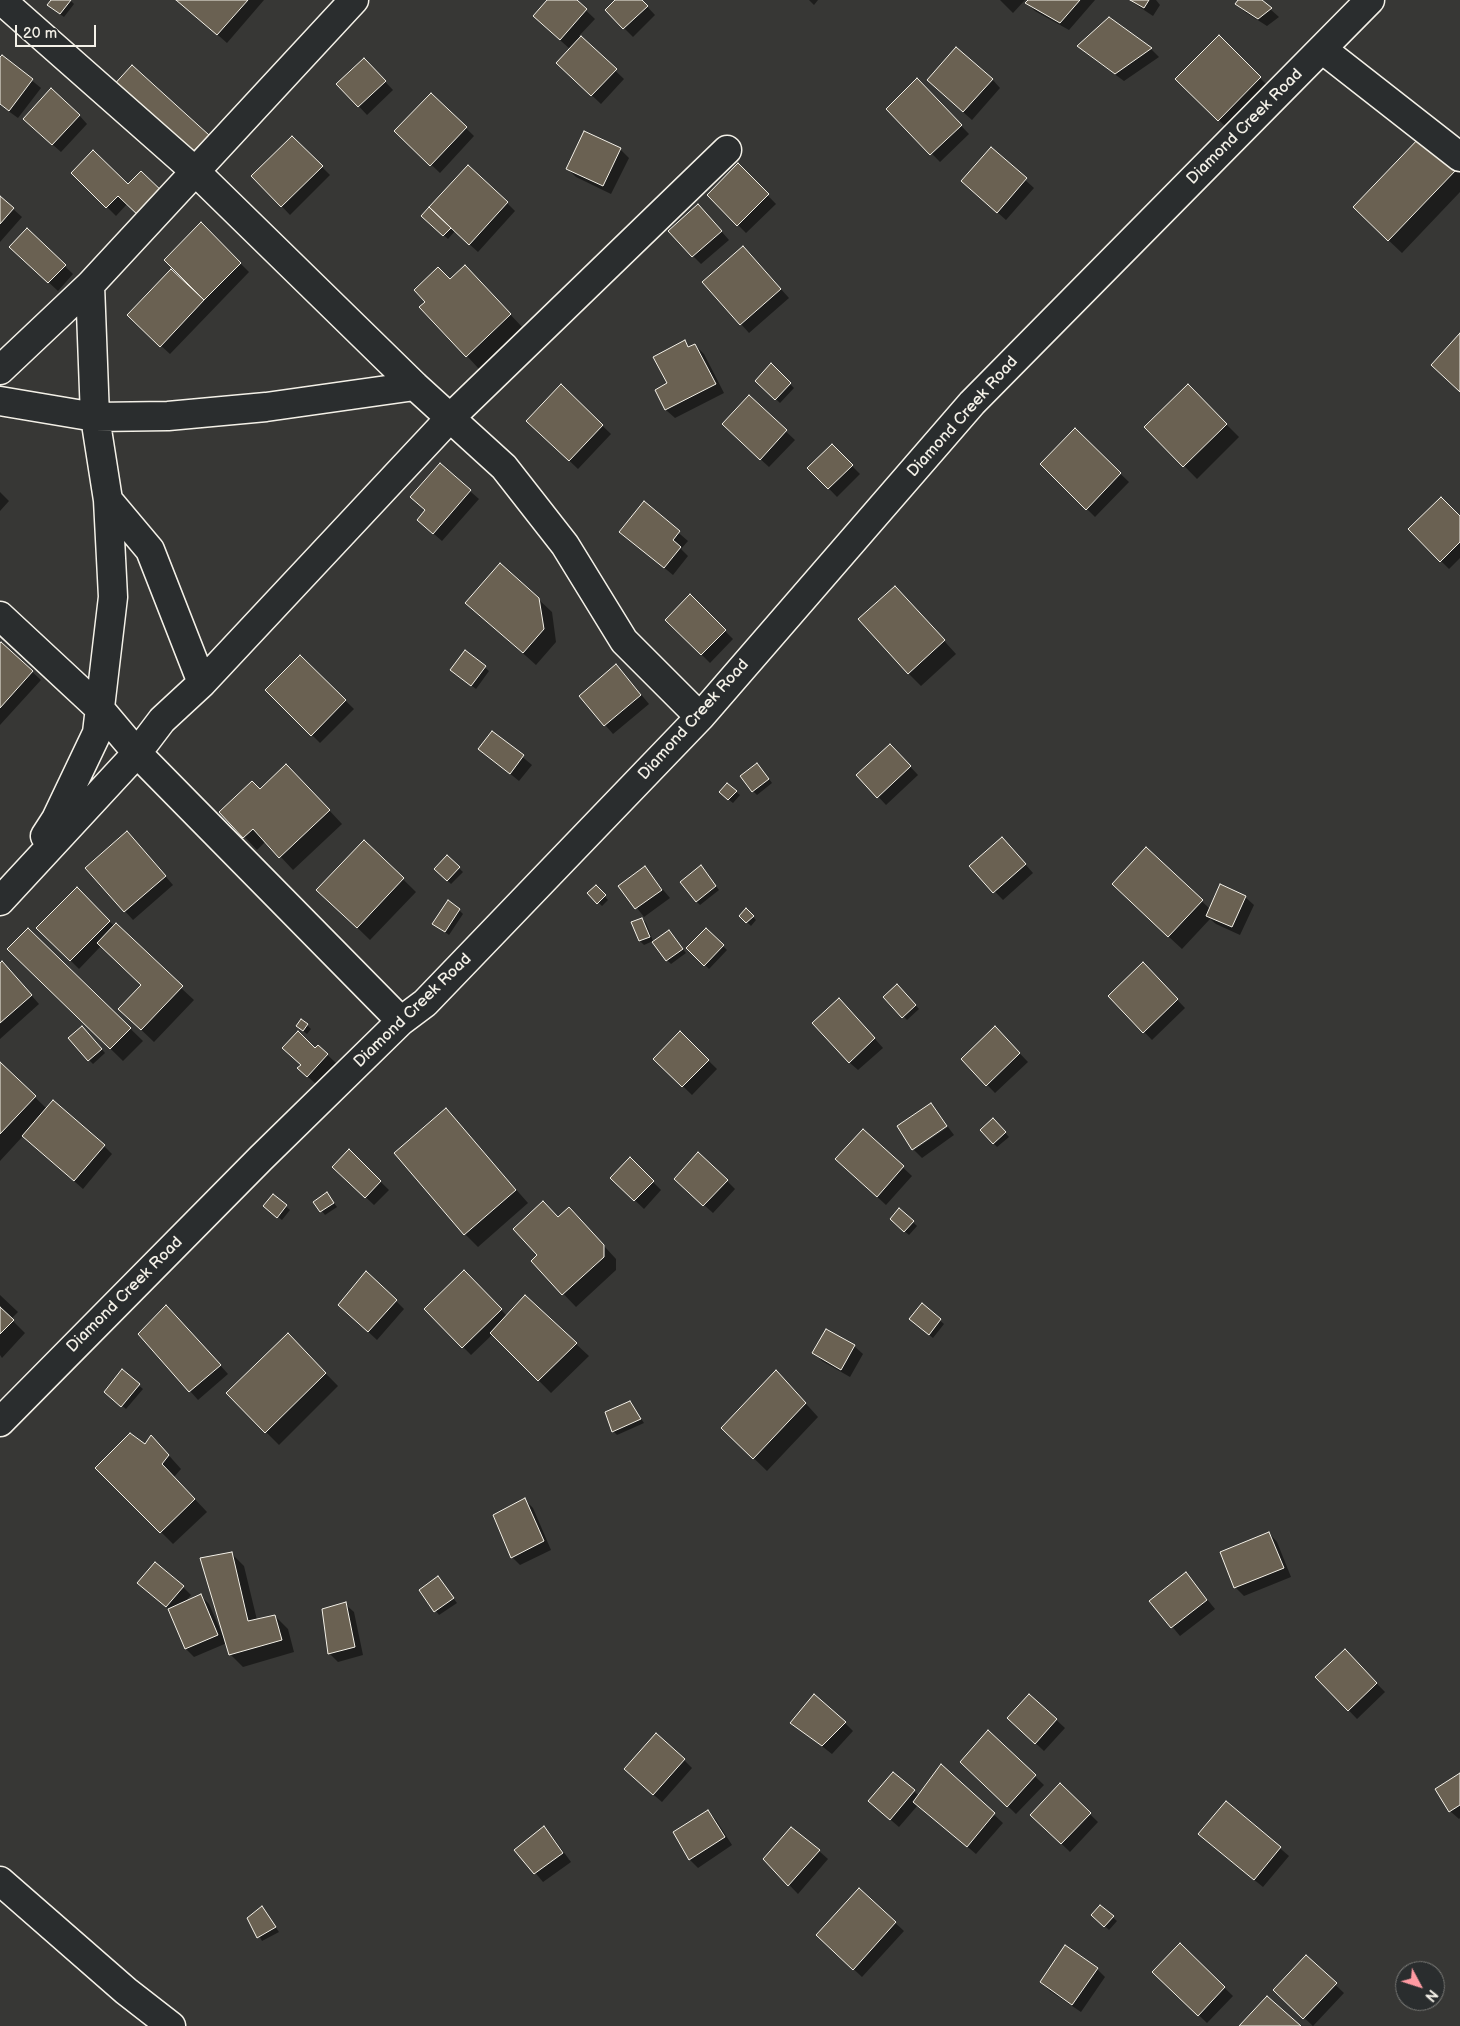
<!DOCTYPE html>
<style>
body{margin:0}
#map{position:relative;width:1460px;height:2026px;overflow:hidden;background:#373735;font-family:"Balsamiq Sans",sans-serif}
canvas{display:block}
.north{position:absolute;left:1395px;top:1961px;width:50px;height:50px;box-sizing:border-box;background:#2a2d2e;border:1px solid #7b7b78;border-radius:50%;rotate:130deg;font-size:14px;font-weight:700;line-height:20px;text-align:center;color:#f4f1e8}
.north::after{content:'';display:block;margin:auto;width:18px;height:22px;background:#ff9aa2;clip-path:polygon(50% 0,100% 100%,50% 72%,0 100%)}
.scale{position:absolute;left:15px;top:25px;width:81px;height:22px;box-sizing:border-box;border:2px solid #f4f1e8;border-top:0;padding-left:6px;font-size:15px;line-height:18px;white-space:nowrap;color:#f4f1e8;-webkit-text-stroke:4px #2a2d2e;paint-order:stroke}
</style>
<div id="map">
<canvas width="1460" height="2026"></canvas>
<div class="north">N</div>
<div class="scale">20 m</div>
</div>
<script>
const ctx = document.querySelector('canvas').getContext('2d');
ctx.lineJoin = 'round';
function fill(path, color) { ctx.fillStyle = color; ctx.fill(path, 'evenodd'); }
const poly = rows => new Path2D(rows.map(r => 'M' + r).join(''));
function trace(path, color, width, dash) { ctx.strokeStyle = color; ctx.lineWidth = width; ctx.lineCap = dash ? 'butt' : 'round'; ctx.setLineDash(dash || []); ctx.stroke(path); }
function label(font, color, halo, rows, align = 'center') {
  ctx.font = font + ' "Balsamiq Sans",sans-serif'; ctx.lineWidth = 5; ctx.setLineDash([]); ctx.textBaseline = 'middle'; ctx.strokeStyle = halo; ctx.fillStyle = color; for (const [text, x, y, turn = 0] of rows) {
    ctx.save(); ctx.translate(x, y); ctx.rotate((+turn || 0) * Math.PI / 180); ctx.textAlign = isNaN(turn) ? turn : align; if (halo) ctx.strokeText(text, 0, 0); ctx.fillText(text, 0, 0); ctx.restore();
  }
}
fill(poly([
 [53,0,70,0,74,4,64,17,53,9],
 [178,0,264,0,227,43],
 [549,0,575,0,595,19,579,36,624,79,601,104,566,71,570,49,543,25],
 [617,0,641,0,655,15,633,37,606,10],
 [809,0,818,0,814,5],
 [1000,0,1025,0,1013,13],
 [1030,0,1095,0,1069,30,1035,11,1027,3],
 [1129,0,1156,0,1160,5,1153,16],
 [1239,0,1260,0,1279,17,1267,26,1245,12,1236,4],
 [1219,37,1273,91,1232,133,1177,79],
 [1079,46,1151,49,1159,57,1124,81,1087,54],
 [2,56,41,88,18,118,0,105,0,59],
 [132,67,216,144,196,166],
 [372,68,393,90,367,115,338,84],
 [992,79,1000,88,972,120,937,89],
 [917,80,969,134,940,162,888,109],
 [431,94,474,136,440,173,396,131],
 [79,115,87,124,61,152,33,127],
 [585,132,620,149,629,158,611,194,576,177,567,168],
 [292,137,330,175,290,215,253,176],
 [1422,137,1460,173,1460,192,1402,253,1367,220],
 [991,149,1034,188,1006,220,971,189],
 [93,152,128,203,116,216,73,173],
 [738,165,776,204,746,233,708,195],
 [0,197,22,217,0,242],
 [507,203,515,211,478,252,455,231,448,239,423,216,434,211],
 [706,214,729,240,701,264,693,256],
 [201,224,249,272,170,354,137,324,197,291],
 [27,230,73,274,58,291,19,255],
 [751,256,789,298,749,333,704,282],
 [477,279,523,328,479,369,467,356,450,280],
 [684,342,690,348,695,345,704,354,724,393,675,418,666,410,656,390,668,384],
 [771,365,794,388,780,403,756,380],
 [561,386,611,434,578,469,536,429],
 [1188,386,1239,437,1197,479,1146,427],
 [749,397,795,440,769,467,732,433],
 [1075,430,1129,482,1095,517,1042,464],
 [832,446,860,474,837,497,809,468],
 [440,465,479,499,442,541,427,528,426,511,412,497],
 [0,492,9,501,0,511],
 [644,503,688,541,681,549,688,556,673,575,621,532],
 [1460,517,1460,558,1449,569,1410,530],
 [690,596,733,639,710,663,667,620],
 [538,599,552,612,556,642,536,665,467,603],
 [907,600,956,654,921,686,908,673],
 [2,644,41,680,0,725,0,645],
 [465,651,489,671,476,689,455,673],
 [300,656,354,709,320,743,267,690],
 [624,674,649,704,613,734,580,696],
 [493,732,532,765,519,781,480,749],
 [890,745,918,775,886,805,858,775],
 [761,768,772,783,757,795,753,791],
 [299,778,342,824,293,870,266,841,257,850,221,812,260,791],
 [736,792,740,795,733,803,724,796],
 [135,841,173,885,133,920,86,868],
 [364,841,416,892,370,940,331,902],
 [1010,847,1033,873,1003,900,971,867],
 [1146,849,1210,909,1245,897,1254,905,1240,935,1216,924,1210,919,1182,949,1126,897],
 [447,857,463,872,451,884,436,869],
 [645,868,670,898,644,917,620,886],
 [704,871,719,890,700,905,696,901],
 [596,887,608,900,602,906,589,893],
 [77,889,114,926,194,1000,154,1042,133,1022,142,985,101,946,79,969,38,928],
 [459,910,463,914,449,935,434,924],
 [746,910,756,920,751,926,741,916],
 [642,919,646,923,653,941,644,945,640,941,633,923],
 [28,929,143,1041,123,1061,9,949],
 [706,930,727,950,709,969,688,948],
 [672,935,686,953,671,964,667,960],
 [1143,964,1185,1008,1152,1040,1109,996],
 [0,965,10,971,39,1004,0,1039],
 [897,985,919,1009,907,1020,885,997],
 [848,1008,883,1048,858,1070,849,1062],
 [307,1025,311,1029,307,1034,301,1029],
 [86,1031,105,1053,93,1064,89,1060],
 [680,1033,717,1069,692,1095,655,1059],
 [1003,1036,1028,1062,995,1093,962,1059],
 [318,1046,336,1063,316,1084,307,1076],
 [0,1063,47,1109,104,1146,112,1154,83,1189,23,1136,0,1161],
 [931,1104,947,1125,913,1148],
 [446,1110,528,1203,478,1247,465,1234],
 [993,1119,1009,1137,997,1147,981,1130],
 [948,1127,954,1135,922,1158,914,1150],
 [863,1130,912,1176,886,1205,845,1167],
 [349,1151,389,1190,374,1205,334,1167],
 [630,1159,661,1190,644,1209,612,1178],
 [727,1181,735,1189,713,1213,684,1187],
 [327,1194,337,1207,325,1215,315,1202],
 [273,1195,290,1210,282,1220,268,1209],
 [900,1210,917,1226,909,1235,895,1223],
 [559,1218,582,1222,616,1259,616,1270,576,1307,532,1261,539,1255],
 [367,1272,404,1309,377,1340,348,1313],
 [464,1272,507,1316,525,1297,589,1356,551,1393,493,1334,471,1355,426,1309],
 [0,1295,18,1312,11,1319,25,1333,2,1358,0,1355],
 [922,1305,944,1324,933,1338,915,1323],
 [175,1315,228,1374,198,1400,140,1334],
 [288,1335,338,1386,279,1445,228,1394],
 [854,1346,863,1354,850,1377,822,1361,814,1353],
 [122,1371,143,1389,126,1409,109,1395],
 [789,1385,818,1417,767,1471,736,1441],
 [630,1402,644,1423,617,1435,613,1431],
 [146,1446,164,1450,181,1469,174,1477,207,1512,173,1544,97,1468],
 [525,1500,533,1508,551,1550,520,1565,512,1557],
 [1269,1533,1277,1542,1291,1577,1244,1596,1235,1587],
 [231,1553,244,1566,257,1620,275,1616,288,1629,294,1652,243,1667,230,1654,227,1643,194,1657,186,1649,169,1609,147,1591,183,1587,191,1595,185,1602,201,1596,209,1604,223,1636,225,1636],
 [1186,1573,1215,1609,1180,1636,1151,1601],
 [438,1578,457,1603,439,1615,421,1591],
 [345,1604,354,1612,363,1655,338,1662,329,1653],
 [1345,1651,1385,1692,1357,1719,1317,1677],
 [1029,1695,1065,1728,1044,1751,1017,1726],
 [792,1723,845,1723,853,1731,832,1754],
 [989,1732,1044,1785,1016,1814,962,1762],
 [684,1760,692,1768,662,1802,634,1778],
 [941,1766,1003,1823,976,1854,918,1805,899,1827,878,1809,894,1773,919,1796],
 [1460,1775,1460,1818,1459,1819,1450,1811],
 [1060,1785,1098,1822,1070,1852,1032,1815],
 [1226,1802,1289,1856,1263,1887,1208,1842],
 [708,1811,716,1820,732,1845,698,1868,690,1860,675,1833],
 [544,1827,552,1836,571,1862,543,1882,516,1850],
 [819,1851,828,1859,798,1894,764,1859],
 [859,1889,904,1931,862,1977,826,1943],
 [1100,1906,1117,1921,1109,1930,1093,1915],
 [262,1908,279,1932,262,1941,249,1918],
 [1180,1945,1233,1996,1207,2023,1154,1972],
 [1306,1957,1344,1993,1313,2026,1274,1990],
 [1097,1969,1105,1977,1081,2012,1050,1991,1041,1982]
]), '#0007');
const building = poly([
 [51,0,71,0,60,14,47,5,51,0],
 [176,0,248,0,217,35,176,0],
 [547,0,577,0,587,9,560,40,533,16,547,0],
 [615,0,642,0,648,6,623,29,605,10,615,0],
 [1028,0,1080,0,1060,23,1025,3,1028,0],
 [1130,0,1149,0,1144,8,1130,0],
 [1238,0,1262,0,1272,8,1258,19,1235,4,1238,0],
 [1109,17,1152,48,1115,74,1077,46,1109,17],
 [1219,35,1261,77,1218,121,1175,79,1219,35],
 [581,36,617,69,591,96,556,63,581,36],
 [956,47,993,79,963,112,927,80,956,47],
 [2,55,33,79,9,111,0,104,0,57,2,55],
 [364,58,386,81,358,107,336,84,364,58],
 [132,65,209,135,187,158,111,88,132,65],
 [917,78,962,125,930,155,886,109,917,78],
 [51,88,80,115,52,145,23,119,51,88],
 [431,93,467,127,430,166,394,131,431,93],
 [584,131,621,148,603,186,566,169,584,131],
 [1422,135,1457,169,1388,241,1353,207,1422,135],
 [292,136,323,166,281,207,251,176,292,136],
 [991,147,1027,178,997,213,961,181,991,147],
 [93,150,128,184,141,171,166,195,142,219,118,196,106,208,71,173,93,150],
 [738,163,769,194,737,226,707,195,738,163],
 [468,165,508,202,469,245,429,207,468,165],
 [0,196,14,208,0,224,0,196],
 [698,204,722,231,692,257,668,231,698,204],
 [429,207,451,228,443,236,421,216,429,207],
 [201,222,241,263,204,300,164,260,201,222],
 [27,228,66,265,48,283,9,247,27,228],
 [743,246,781,289,740,325,702,282,743,246],
 [465,265,511,314,466,357,419,307,425,302,414,290,438,267,450,279,465,265],
 [171,269,204,300,160,347,127,315,171,269],
 [1460,333,1460,392,1431,365,1460,333],
 [685,340,688,347,695,344,716,384,665,410,655,390,667,383,653,357,685,340],
 [771,363,791,383,775,400,755,381,771,363],
 [561,384,603,425,569,461,526,421,561,384],
 [1188,384,1227,424,1183,467,1144,427,1188,384],
 [749,395,787,430,760,460,722,424,749,395],
 [1075,428,1121,473,1086,510,1040,464,1075,428],
 [832,444,853,465,828,489,807,468,832,444],
 [440,463,471,490,433,534,417,520,425,510,410,497,440,463],
 [1441,497,1460,516,1460,542,1440,562,1408,529,1441,497],
 [644,501,680,531,673,540,681,547,664,568,619,532,644,501],
 [500,563,539,598,544,629,523,653,465,603,500,563],
 [895,586,945,640,908,674,858,619,895,586],
 [690,594,726,630,701,655,665,620,690,594],
 [1,642,33,671,0,708,0,643,1,642],
 [465,650,486,666,471,686,450,670,465,650],
 [300,655,346,700,311,736,265,690,300,655],
 [616,664,641,695,604,726,579,696,616,664],
 [492,731,524,755,510,774,478,749,492,731],
 [890,744,911,766,877,798,856,775,890,744],
 [757,763,769,779,752,792,740,776,757,763],
 [286,764,330,810,279,858,253,829,243,838,219,812,252,781,260,789,286,764],
 [727,783,737,791,728,800,719,792,727,783],
 [127,831,166,876,124,912,85,868,127,831],
 [1002,837,1026,864,993,893,969,866,1002,837],
 [364,840,404,878,357,928,316,890,364,840],
 [1146,847,1203,900,1168,937,1112,884,1146,847],
 [447,855,460,867,447,881,434,869,447,855],
 [701,865,716,886,696,902,680,882,701,865],
 [645,866,662,890,635,909,618,886,645,866],
 [1220,884,1246,896,1232,927,1206,916,1220,884],
 [596,885,606,895,597,904,587,893,596,885],
 [77,887,110,921,70,961,36,928,77,887],
 [448,900,460,909,445,932,432,924,448,900],
 [746,908,754,916,746,923,739,916,746,908],
 [642,918,650,937,639,941,631,922,642,918],
 [116,923,183,986,141,1030,118,1009,141,985,97,943,116,923],
 [28,928,131,1028,110,1049,7,949,28,928],
 [706,928,724,945,704,966,686,948,706,928],
 [669,930,683,949,666,961,652,942,669,930],
 [2,961,32,995,0,1023,0,963,2,961],
 [1143,962,1178,999,1143,1033,1108,996,1143,962],
 [897,984,916,1005,902,1018,883,997,897,984],
 [839,998,875,1038,849,1063,812,1023,839,998],
 [301,1019,308,1024,303,1031,296,1026,301,1019],
 [82,1026,102,1049,88,1061,68,1038,82,1026],
 [995,1026,1020,1053,986,1086,961,1059,995,1026],
 [298,1031,315,1048,318,1045,328,1054,307,1077,297,1068,301,1065,282,1048,298,1031],
 [680,1031,709,1060,682,1087,653,1059,680,1031],
 [0,1062,36,1096,0,1134,0,1062],
 [53,1100,105,1145,74,1181,22,1136,53,1100],
 [931,1103,947,1126,912,1150,897,1126,931,1103],
 [446,1108,516,1190,464,1235,394,1153,446,1108],
 [993,1118,1006,1132,993,1144,980,1130,993,1118],
 [863,1129,904,1166,877,1197,835,1159,863,1129],
 [349,1149,381,1181,365,1198,332,1167,349,1149],
 [698,1152,728,1180,703,1206,674,1179,698,1152],
 [630,1157,654,1181,634,1201,610,1178,630,1157],
 [327,1192,334,1203,320,1212,313,1202,327,1192],
 [273,1194,287,1205,277,1218,263,1206,273,1194],
 [543,1201,558,1217,569,1207,604,1245,604,1257,562,1295,531,1261,537,1255,513,1229,543,1201],
 [899,1208,914,1221,904,1232,890,1219,899,1208],
 [464,1270,502,1309,462,1348,424,1309,464,1270],
 [366,1271,397,1300,368,1332,338,1305,366,1271],
 [525,1295,577,1343,538,1381,490,1333,525,1295],
 [922,1303,941,1319,929,1335,909,1319,922,1303],
 [166,1305,221,1365,189,1392,138,1334,166,1305],
 [0,1307,14,1320,0,1334,0,1307],
 [826,1329,855,1345,841,1370,812,1353,826,1329],
 [288,1333,326,1373,265,1433,226,1393,288,1333],
 [122,1369,140,1384,121,1407,104,1392,122,1369],
 [776,1370,806,1403,753,1459,721,1428,776,1370],
 [630,1401,641,1419,612,1432,605,1412,630,1401],
 [130,1433,145,1444,151,1435,169,1455,162,1464,195,1499,160,1533,95,1468,130,1433],
 [525,1498,544,1541,511,1558,493,1515,525,1498],
 [1269,1532,1284,1568,1234,1588,1220,1552,1269,1532],
 [232,1552,248,1621,275,1615,282,1640,229,1655,200,1558,232,1552],
 [155,1562,184,1586,166,1607,137,1583,155,1562],
 [1186,1572,1207,1600,1171,1628,1149,1601,1186,1572],
 [438,1576,454,1598,434,1612,419,1590,438,1576],
 [201,1594,218,1635,185,1649,168,1609,201,1594],
 [346,1602,355,1647,328,1654,322,1609,346,1602],
 [1345,1649,1377,1683,1348,1711,1315,1677,1345,1649],
 [814,1694,846,1722,822,1746,790,1723,814,1694],
 [1029,1694,1057,1719,1035,1744,1007,1718,1029,1694],
 [988,1730,1036,1775,1007,1807,960,1762,988,1730],
 [656,1733,685,1759,653,1795,624,1769,656,1733],
 [941,1764,995,1813,967,1847,913,1802,941,1764],
 [893,1772,915,1790,890,1820,868,1801,893,1772],
 [1460,1773,1460,1805,1449,1812,1435,1789,1460,1773],
 [1060,1783,1091,1813,1061,1844,1030,1815,1060,1783],
 [1226,1801,1281,1847,1254,1880,1198,1834,1226,1801],
 [708,1810,725,1837,689,1860,673,1832,708,1810],
 [544,1826,563,1853,534,1874,514,1850,544,1826],
 [791,1827,820,1850,788,1886,763,1859,791,1827],
 [859,1888,896,1922,853,1970,816,1935,859,1888],
 [1100,1905,1114,1916,1104,1927,1091,1915,1100,1905],
 [262,1906,276,1927,257,1938,247,1918,262,1906],
 [1180,1943,1225,1987,1198,2016,1152,1972,1180,1943],
 [1065,1945,1098,1968,1072,2005,1040,1982,1065,1945],
 [1306,1955,1337,1983,1303,2019,1273,1990,1306,1955],
 [1267,1996,1301,2026,1239,2026,1267,1996]
]);
fill(building, '#6a6152');
trace(building, '#f4f1e8', 1);
const minor = poly([
 [1,0,196,172,415,386,504,467,565,545,624,641,700,717],
 [1322,49,1460,157],
 [0,370,90,285,354,0],
 [0,401,95,417,168,416,266,407,415,386],
 [108,500,150,550,202,683],
 [0,616,100,709,137,753,401,1021],
 [45,836,56,819,97,733,113,597,108,500,95,417,90,285],
 [0,901,137,753,162,720,202,683,450,418,727,150],
 [0,1422,261,1158,401,1021,425,1003,700,717,972,403,1370,0],
 [0,1881,126,1991,171,2026]
]);
trace(minor, '#f4f1e8', 31);
trace(minor, '#2a2d2e', 28);
label('16px', '#f4f1e8', '#2a2d2e', [
 ["Diamond Creek Road",1245,127,-45],
 ["Diamond Creek Road",963,417,-48],
 ["Diamond Creek Road",694,720,-48],
 ["Diamond Creek Road",413,1011,-44],
 ["Diamond Creek Road",125,1295,-45]
]);
</script>
